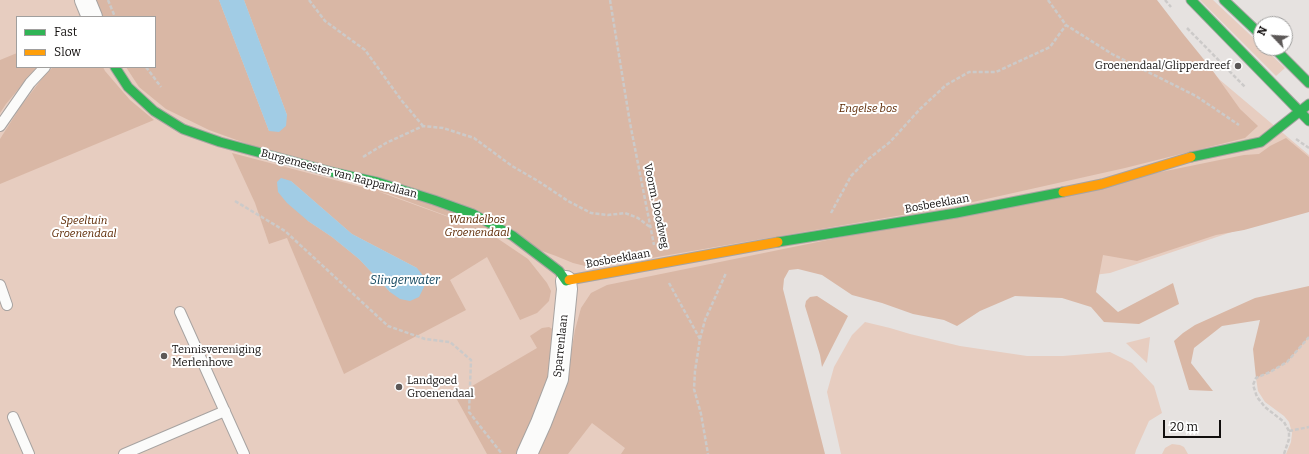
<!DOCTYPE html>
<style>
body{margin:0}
#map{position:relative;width:1309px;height:454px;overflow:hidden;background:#e6e2e0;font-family:Bitter,serif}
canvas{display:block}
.legend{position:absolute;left:16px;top:16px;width:140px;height:52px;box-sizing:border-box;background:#fff;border:1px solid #a09f9e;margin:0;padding:5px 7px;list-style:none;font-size:12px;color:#110e0d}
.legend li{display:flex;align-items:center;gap:8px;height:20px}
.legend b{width:20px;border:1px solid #a09f9e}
.north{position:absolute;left:1253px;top:16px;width:40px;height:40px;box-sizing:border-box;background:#fff;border:1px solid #a09f9e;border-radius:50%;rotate:295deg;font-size:11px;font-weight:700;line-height:16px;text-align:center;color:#110e0d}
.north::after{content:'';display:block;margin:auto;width:14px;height:18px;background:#5c5857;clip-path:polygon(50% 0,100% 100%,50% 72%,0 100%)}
.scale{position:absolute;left:1163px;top:420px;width:58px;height:18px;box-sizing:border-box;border:2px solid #110e0d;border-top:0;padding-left:5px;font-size:12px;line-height:14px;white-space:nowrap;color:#110e0d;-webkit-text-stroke:3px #fff;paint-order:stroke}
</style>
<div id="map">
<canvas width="1309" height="454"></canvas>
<ul class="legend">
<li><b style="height:5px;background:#30b455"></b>Fast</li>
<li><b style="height:5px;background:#ff9f0a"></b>Slow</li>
</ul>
<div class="north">N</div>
<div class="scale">20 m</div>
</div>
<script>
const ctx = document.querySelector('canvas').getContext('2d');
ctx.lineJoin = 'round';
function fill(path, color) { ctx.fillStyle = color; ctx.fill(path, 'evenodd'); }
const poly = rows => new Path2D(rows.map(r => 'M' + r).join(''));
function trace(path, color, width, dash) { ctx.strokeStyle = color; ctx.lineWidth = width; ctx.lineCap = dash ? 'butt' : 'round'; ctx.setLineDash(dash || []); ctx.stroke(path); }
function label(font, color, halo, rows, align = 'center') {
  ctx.font = font + ' Bitter,serif'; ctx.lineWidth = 4; ctx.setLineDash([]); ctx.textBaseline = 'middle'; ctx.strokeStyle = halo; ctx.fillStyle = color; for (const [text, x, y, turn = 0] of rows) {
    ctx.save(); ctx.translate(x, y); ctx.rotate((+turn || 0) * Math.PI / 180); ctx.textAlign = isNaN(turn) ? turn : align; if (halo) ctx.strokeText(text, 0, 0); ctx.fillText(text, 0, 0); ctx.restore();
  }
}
fill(poly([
 [0,0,1155,0,1173,24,1220,80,1309,155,1309,206,1110,273,989,288,775,263,741,454,0,454],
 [17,17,155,17,155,67,17,67],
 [1200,0,1213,0,1261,45,1261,48,1264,48,1285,68,1276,76],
 [865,322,890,328,910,334,960,346,1027,356,1063,356,1110,352,1132,363,1154,386,1162,413,1149,421,1136,450,1135,454,841,454,827,392,834,367,852,335],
 [1150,337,1147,363,1126,343],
 [1309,337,1309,454,1286,454,1291,442,1292,433,1289,422,1284,416,1265,402,1258,391,1256,378,1270,372,1287,362],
 [1172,444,1180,445,1184,447,1188,454,1162,454,1165,448]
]), '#e7cdc0');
fill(poly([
 [94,0,219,0,269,131,287,115,244,0,1157,0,1184,35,1210,67,1240,109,1258,126,1245,138,1125,168,955,206,593,268,573,263,556,256,209,130,166,109,139,87,126,67,155,67,155,17,101,17],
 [17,53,17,67,37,67,6,104,0,113,0,60],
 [53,67,103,67,105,71,130,100,154,120,0,184,0,139,21,106,44,76],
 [1286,138,1309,157,1309,212,1244,230,1216,235,1137,261,1103,255,1096,292,1118,312,1173,283,1179,304,1139,324,1104,322,1091,307,1062,298,1015,296,980,311,957,326,944,320,913,314,882,303,852,295,822,275,798,269,789,270,784,279,783,289,825,454,621,454,625,448,592,423,568,454,537,454,570,359,575,330,581,308,591,293,607,285,1244,155,1259,154,1270,146],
 [232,153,388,194,485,230,528,259,547,283,551,291,549,301,537,313,520,320,487,257,450,280,466,310,344,374,287,238,269,244,255,203],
 [291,181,352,234,417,268,390,292,359,259,332,237,308,221],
 [1309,286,1309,337,1287,362,1270,372,1256,378,1253,349,1260,320,1222,326,1194,348,1191,363,1213,391,1189,390,1174,341,1183,333,1195,325,1255,298],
 [817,296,848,316,822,367,820,355,805,306,806,301,810,297],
 [549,327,554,330,553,363,522,454,487,454,455,396,537,348,530,336,542,328]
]), '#d9b7a5');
fill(poly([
 [219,0,244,0,287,115,286,126,279,132,269,131],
 [281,178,291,181,352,234,417,268,424,277,424,287,419,297,410,301,400,299,390,292,359,259,332,237,308,221,287,203,278,192,277,182]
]), '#a1cce5');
const lane = poly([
 [0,126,30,83,45,67],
 [0,285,7,305],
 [180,312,244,454],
 [13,417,29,454],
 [124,454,225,411]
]);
const street = poly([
 [85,0,92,17],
 [527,454,541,423,558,379,567,289,566,281]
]);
const fast = poly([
 [1191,0,1309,121],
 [1224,0,1261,35],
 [1274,48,1309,83],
 [115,67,128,87,154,111,183,129,220,142,332,172,377,182,434,200,473,214,513,236,559,271,566,281,569,280],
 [1191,157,1261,142,1309,104],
 [778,242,956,213,1063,192]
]);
const slow = poly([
 [1063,192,1102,184,1191,157],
 [569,280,778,242]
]);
trace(lane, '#a7a3a1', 12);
trace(street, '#a7a3a1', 22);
trace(fast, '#a7a3a1', 11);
trace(slow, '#a7a3a1', 11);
trace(poly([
 [108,0,115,17],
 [309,0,325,21,365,50,402,101,423,126],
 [610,0,630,123,654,245],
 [1048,0,1066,25,1112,54,1196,96,1239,125],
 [1165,0,1171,7],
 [1187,28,1245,87],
 [146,67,161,87],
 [1296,139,1309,148],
 [363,157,386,143,423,126,443,128,474,138,512,166,538,181,568,201,591,213,608,215,625,213,638,218,650,227],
 [235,201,285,231,388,326,425,339,450,342,471,360,469,412,502,454],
 [831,213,851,176,867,160,890,142,920,109,946,85,969,72,996,72,1050,47,1066,25],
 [669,283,700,339,695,371,694,389,701,414,708,454],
 [700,339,705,320,726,273],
 [1289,431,1309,427],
 [1284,454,1289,439,1289,431,1284,422,1265,407,1257,397,1253,385,1256,378,1270,372,1287,362,1309,337]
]), '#cccac9', 2.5, [4, 2]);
trace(lane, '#fbfbfa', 10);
trace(street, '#fbfbfa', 20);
trace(fast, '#30b455', 9);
trace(slow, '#ff9f0a', 9);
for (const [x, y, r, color] of [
 [1238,66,4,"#5c5857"],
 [164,356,4,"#5c5857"],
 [399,387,4,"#5c5857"]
]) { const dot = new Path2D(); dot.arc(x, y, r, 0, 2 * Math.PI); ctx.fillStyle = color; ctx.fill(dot); trace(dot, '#fff', 1.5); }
label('11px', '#110e0d', '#fff', [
 ["Groenendaal/Glipperdreef",1230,66,"right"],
 ["Tennisvereniging",172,350],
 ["Merlenhove",172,363],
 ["Landgoed",407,381],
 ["Groenendaal",407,394]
], 'left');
label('italic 11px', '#5c2700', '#fff', [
 ["Engelse bos",868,109],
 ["Wandelbos",477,220],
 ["Groenendaal",477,233],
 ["Speeltuin",84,221],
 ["Groenendaal",84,234]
]);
label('11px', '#110e0d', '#fff', [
 ["Burgemeester van Rappardlaan",339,174,15],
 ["Bosbeeklaan",937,204,-10],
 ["Voorm. Doodweg",656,206,78],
 ["Bosbeeklaan",618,259,-10],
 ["Sparrenlaan",561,346,-84]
]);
label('italic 12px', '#0b4159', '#fff', [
 ["Slingerwater",405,281]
]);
</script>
